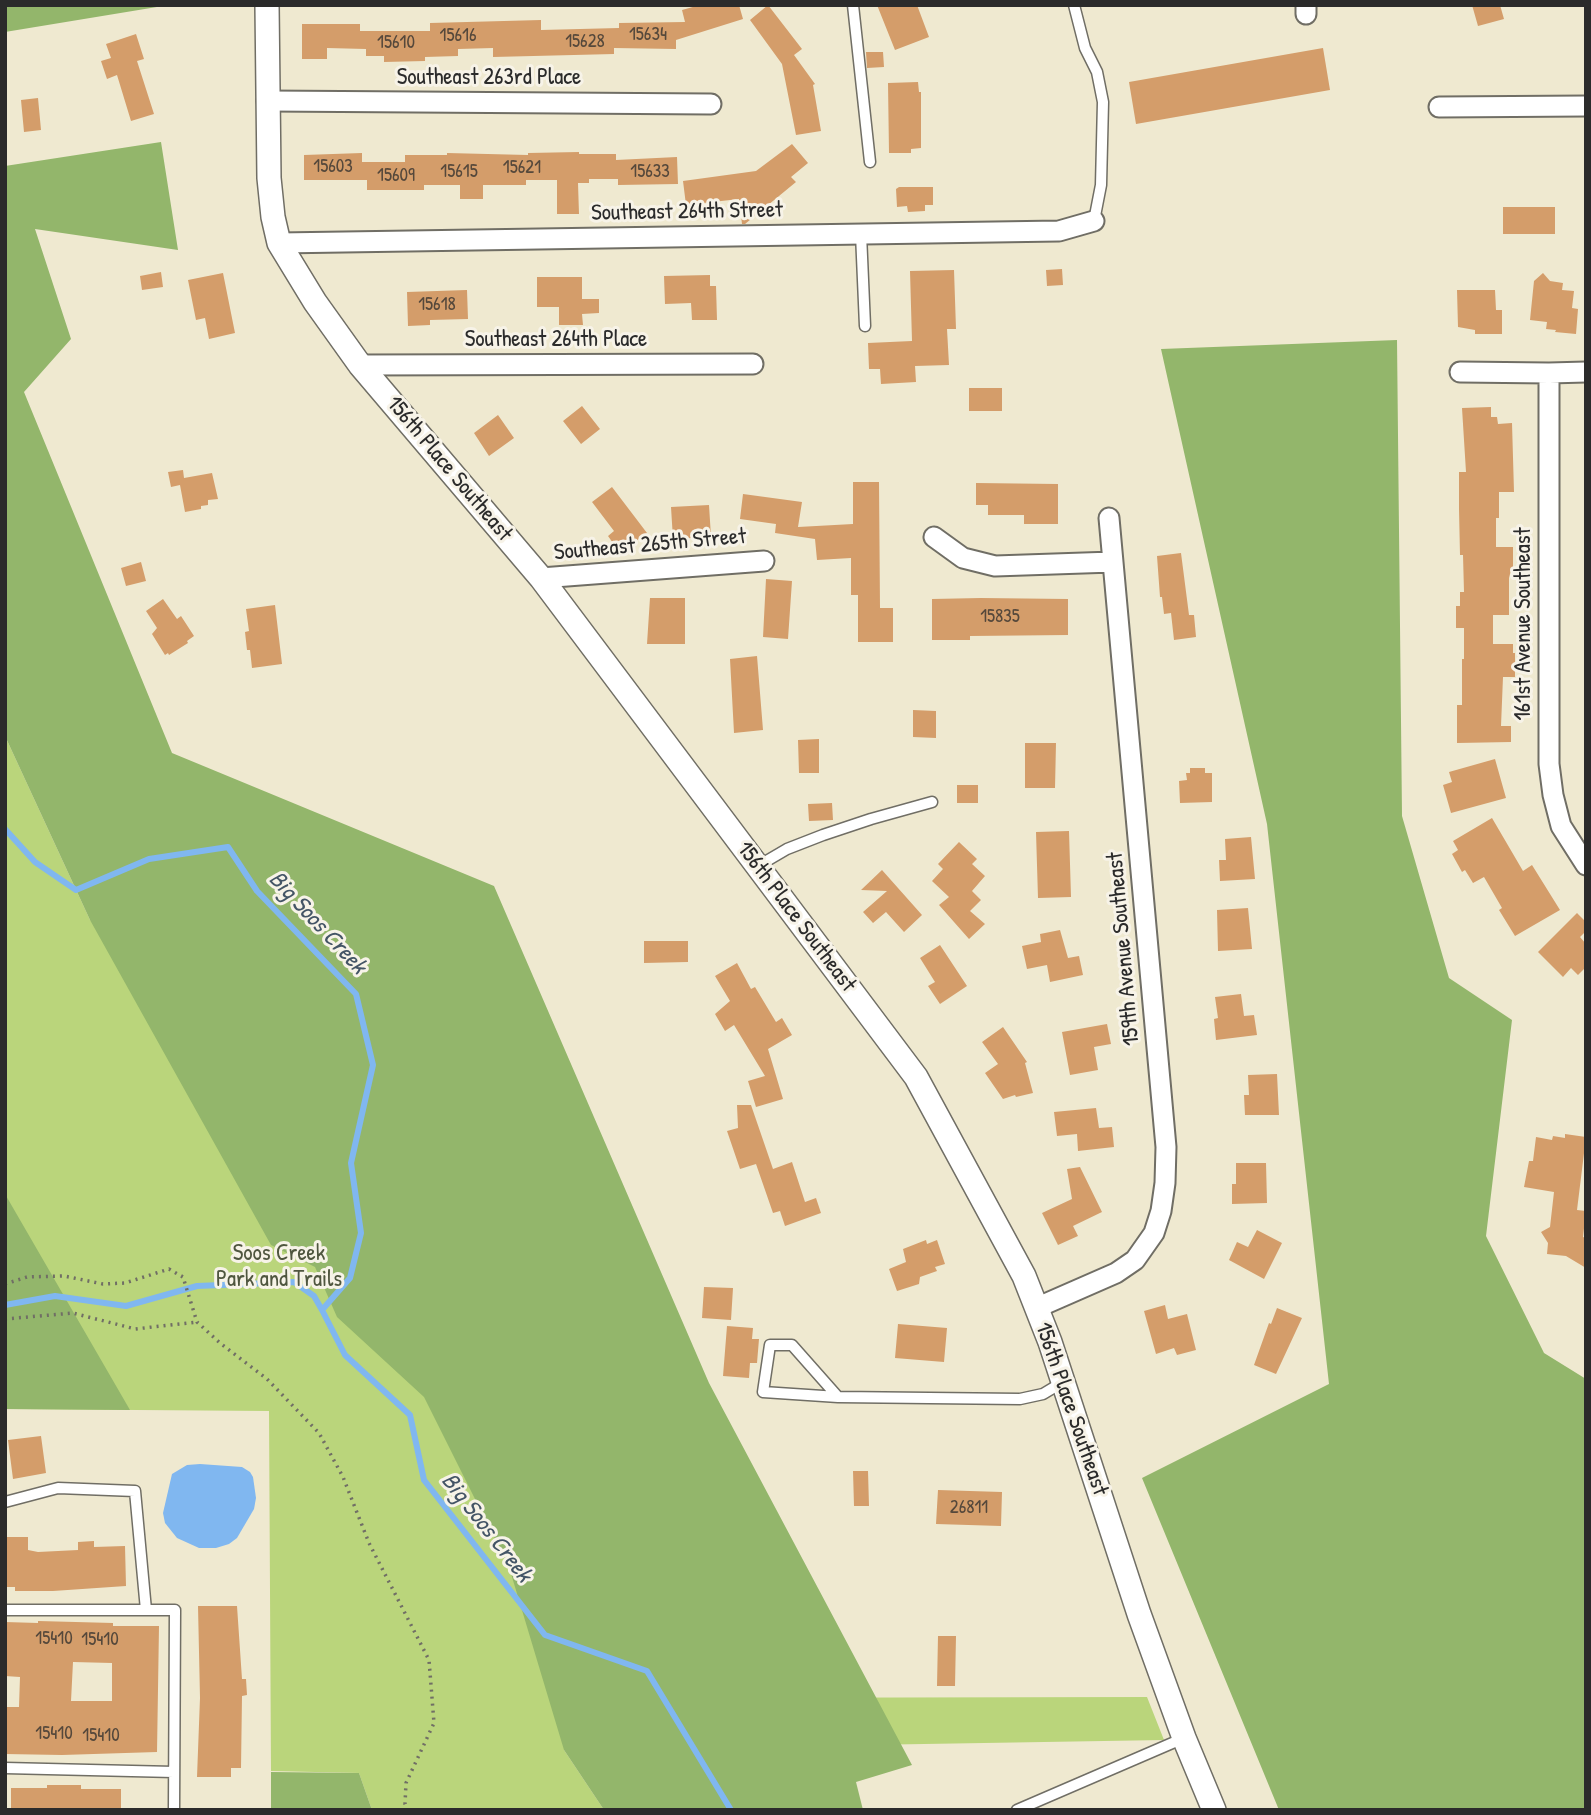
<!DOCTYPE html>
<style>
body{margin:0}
#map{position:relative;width:1591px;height:1815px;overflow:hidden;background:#efe9d0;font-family:"Patrick Hand",sans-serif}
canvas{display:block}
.frame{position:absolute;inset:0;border:7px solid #2b2b2b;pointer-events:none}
</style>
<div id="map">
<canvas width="1591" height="1815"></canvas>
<div class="frame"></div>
</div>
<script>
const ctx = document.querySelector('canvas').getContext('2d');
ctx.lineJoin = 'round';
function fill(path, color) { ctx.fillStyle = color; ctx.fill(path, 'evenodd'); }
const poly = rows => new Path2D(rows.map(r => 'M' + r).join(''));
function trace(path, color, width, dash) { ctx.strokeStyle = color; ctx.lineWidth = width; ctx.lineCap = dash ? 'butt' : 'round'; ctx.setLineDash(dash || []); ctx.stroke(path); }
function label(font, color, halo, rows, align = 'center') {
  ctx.font = font + ' "Patrick Hand",sans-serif'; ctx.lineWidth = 6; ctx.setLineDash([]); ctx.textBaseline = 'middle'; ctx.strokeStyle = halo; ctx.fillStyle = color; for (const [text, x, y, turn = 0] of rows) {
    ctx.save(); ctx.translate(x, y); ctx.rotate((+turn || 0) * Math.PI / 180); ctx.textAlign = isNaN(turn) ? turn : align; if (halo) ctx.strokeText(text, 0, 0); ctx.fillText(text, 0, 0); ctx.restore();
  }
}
fill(poly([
 [5,736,90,920,476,1120,653,1698,1147,1697,1164,1740,564,1750,604,1810,372,1810,359,1773,271,1771,269,1411,5,1409]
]), '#bad57b');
fill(poly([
 [5,5,169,5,5,32],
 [161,142,178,250,35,229,71,339,24,392,172,753,494,886,709,1383,912,1765,856,1782,863,1810,604,1810,564,1750,509,1567,424,1397,337,1317,315,1267,271,1245,90,920,5,736,5,166],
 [1397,340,1402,816,1449,978,1512,1020,1486,1236,1544,1353,1586,1379,1586,1810,1279,1810,1142,1478,1329,1384,1267,824,1161,349],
 [5,1194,130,1410,5,1409],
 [271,1772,359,1773,372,1810,271,1810]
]), '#93b66b');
fill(poly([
 [200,1464,242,1467,250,1472,253,1477,256,1498,254,1509,237,1538,229,1544,216,1548,199,1548,177,1538,165,1523,163,1513,172,1474,187,1465]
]), '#80b7f0');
trace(poly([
 [5,829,35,862,76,890,149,859,228,847,257,891,356,994,373,1065,351,1163,361,1233,350,1278,322,1310,345,1355,410,1415,424,1480,545,1635,647,1671,731,1810],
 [5,1305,55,1296,126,1306,197,1286,294,1282,314,1296,322,1310]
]), '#80b7f0', 6);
fill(poly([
 [700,5,739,5,743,19,676,40,676,49,614,48,614,54,493,57,493,48,458,49,458,56,425,57,425,61,384,62,384,56,366,56,366,49,327,48,327,59,302,59,302,24,360,24,360,31,430,31,430,23,541,20,541,30,619,28,619,23,685,22,682,10],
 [768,5,802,49,794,55,815,84,813,85,821,131,796,135,782,64,750,20],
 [877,5,917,5,929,37,895,50],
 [1472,5,1500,5,1504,19,1478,26],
 [136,34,144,59,137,61,154,114,131,121,117,75,107,79,101,61,111,58,106,44],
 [1323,48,1330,90,1136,124,1129,82],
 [866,52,883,52,884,67,867,68],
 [918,82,919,92,921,92,921,148,911,149,911,153,889,153,888,83],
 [38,98,41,130,24,132,21,100],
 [792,144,808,163,791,177,796,182,745,224,742,224,739,199,686,205,683,181,756,171],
 [579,152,579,154,616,154,616,160,677,157,678,184,618,185,618,179,589,179,589,183,578,183,579,214,557,214,557,180,526,180,526,185,483,185,483,199,460,199,460,185,424,185,424,190,367,190,367,180,304,180,304,155,362,153,362,162,405,162,405,155,447,155,447,153,528,155,528,153],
 [899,187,933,187,933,205,925,205,925,211,908,212,907,206,897,207,896,189],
 [1503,207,1555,207,1555,234,1503,234],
 [1062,269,1063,285,1047,286,1046,270],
 [954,270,956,329,947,329,949,365,915,366,916,382,881,384,880,369,869,369,868,343,912,341,910,271],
 [161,272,163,287,142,290,140,276],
 [223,273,235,333,209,339,205,318,196,320,188,280],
 [1543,273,1550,281,1563,283,1562,290,1574,291,1572,308,1578,309,1576,334,1555,332,1556,330,1546,329,1547,322,1530,320,1534,281],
 [710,275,710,286,716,286,717,320,692,320,691,303,665,304,664,276],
 [537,277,582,277,582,299,599,299,599,313,582,314,583,325,559,325,559,307,537,307],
 [467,290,468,319,430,320,430,325,408,326,407,292],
 [1457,290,1495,290,1496,310,1502,310,1502,334,1475,334,1475,330,1458,327],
 [969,388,1002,388,1002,411,969,411],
 [582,406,600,429,581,444,563,421],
 [1491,407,1491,417,1497,417,1498,424,1512,423,1514,492,1499,492,1499,518,1496,518,1496,547,1513,547,1513,570,1511,570,1509,578,1509,615,1493,615,1493,644,1513,644,1513,653,1515,653,1515,677,1503,677,1501,726,1511,726,1511,742,1457,743,1457,705,1462,705,1462,659,1464,659,1464,628,1456,628,1456,606,1460,606,1460,592,1464,592,1463,555,1460,555,1459,509,1459,472,1466,472,1462,408],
 [498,415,514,438,489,456,474,433],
 [183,470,184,478,212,473,218,499,208,500,208,505,201,506,201,509,185,512,180,485,171,487,168,472],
 [853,482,879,482,880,608,893,608,893,642,858,642,858,595,851,595,851,558,817,560,815,539,775,533,776,524,740,519,743,494,802,502,798,527,853,524],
 [976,483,1058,484,1058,524,1024,524,1024,515,988,515,988,505,976,505],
 [612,487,647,533,620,553,608,536,614,531,592,502],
 [709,505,711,537,673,539,671,507],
 [1181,553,1189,615,1194,615,1196,637,1174,640,1171,613,1164,614,1162,597,1160,597,1157,556],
 [141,562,146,581,126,586,121,568],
 [766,579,792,581,788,639,763,637],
 [650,598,685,598,685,644,647,644],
 [981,598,1068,599,1068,635,970,636,970,640,932,640,932,599],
 [163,599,177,619,181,616,194,636,187,641,188,643,169,655,168,653,165,655,152,634,157,628,146,611],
 [275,605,282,664,252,668,250,650,247,650,245,632,249,631,246,609],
 [757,656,763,730,734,733,730,659],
 [913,710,936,711,936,738,913,737],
 [819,739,819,773,799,773,798,740],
 [1025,743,1056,743,1055,788,1025,788],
 [1495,759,1506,798,1451,813,1443,785,1452,782,1449,772],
 [1190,768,1205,768,1205,773,1212,773,1212,802,1180,803,1179,781,1187,780,1186,773,1190,773],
 [957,785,978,785,978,803,957,803],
 [832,803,833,820,809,821,808,804],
 [1492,818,1523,871,1532,865,1560,910,1515,936,1499,910,1502,908,1484,877,1473,883,1465,870,1462,872,1452,854,1458,850,1453,841],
 [1069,831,1071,897,1038,898,1036,832],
 [1251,837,1255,879,1220,881,1219,860,1226,860,1225,839],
 [959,842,977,859,972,864,985,876,972,891,981,900,970,911,985,924,969,939,939,905,949,897,932,881,943,869,938,864],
 [882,870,922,915,904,932,886,912,873,923,863,912,887,891,861,890],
 [1248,908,1252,949,1218,951,1217,910],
 [1577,913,1586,922,1586,931,1580,937,1586,944,1586,967,1578,975,1571,968,1563,977,1538,952],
 [1060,930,1068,958,1079,956,1083,975,1050,982,1047,965,1027,969,1022,946,1041,942,1040,934],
 [644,941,688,941,688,962,644,963],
 [940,945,967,986,940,1004,928,986,935,982,920,958],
 [737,963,751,989,755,987,776,1022,782,1018,792,1035,768,1049,783,1099,756,1107,748,1081,765,1076,734,1025,725,1031,715,1014,730,1001,715,976],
 [1241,994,1244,1016,1254,1015,1257,1035,1216,1040,1214,1019,1218,1018,1215,997],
 [1107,1024,1111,1044,1094,1047,1098,1070,1070,1075,1062,1032],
 [1003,1027,1027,1062,1025,1063,1033,1093,1016,1097,1015,1095,1003,1099,985,1073,998,1064,982,1042],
 [1277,1074,1279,1115,1245,1115,1244,1095,1249,1095,1248,1075],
 [737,1105,751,1105,773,1169,792,1162,805,1202,816,1198,821,1213,785,1226,780,1211,773,1213,756,1164,740,1169,727,1131,738,1128],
 [1096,1108,1099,1128,1112,1127,1114,1147,1078,1151,1077,1134,1057,1136,1054,1112],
 [1565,1134,1586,1137,1577,1210,1586,1211,1583,1237,1586,1238,1586,1268,1566,1256,1547,1254,1548,1243,1541,1232,1550,1227,1554,1192,1524,1187,1529,1161,1533,1161,1536,1137,1552,1140,1553,1136,1565,1138],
 [1236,1163,1266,1163,1267,1203,1232,1204,1232,1184,1236,1184],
 [1080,1167,1102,1212,1073,1226,1078,1236,1058,1245,1042,1213,1072,1199,1067,1169],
 [1257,1230,1282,1243,1264,1279,1229,1260,1237,1242,1248,1247],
 [926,1240,927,1244,937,1240,945,1264,935,1267,937,1271,920,1277,919,1284,897,1291,889,1269,906,1262,903,1249],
 [704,1287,733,1288,731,1320,702,1318],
 [1165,1305,1168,1319,1187,1314,1196,1350,1177,1355,1174,1348,1156,1354,1144,1311],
 [1277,1308,1302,1318,1276,1374,1254,1365,1269,1323,1271,1324],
 [898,1324,947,1328,944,1362,895,1358],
 [727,1326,753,1328,752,1339,759,1339,757,1363,750,1363,749,1378,723,1376],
 [41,1436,46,1473,13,1479,8,1440],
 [853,1471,868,1471,869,1506,854,1506],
 [938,1490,1002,1492,1001,1526,936,1524],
 [5,1537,28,1537,28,1550,38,1552,78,1550,78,1542,94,1541,94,1547,125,1546,126,1586,53,1591,15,1591,15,1587,5,1587],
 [198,1606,237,1606,242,1679,246,1679,247,1695,242,1696,241,1768,231,1768,231,1777,197,1777,200,1698],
 [38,1621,113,1623,113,1626,159,1626,157,1752,62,1755,5,1754,5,1707,19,1707,20,1677,5,1676,5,1622,38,1623],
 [73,1662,112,1663,112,1701,71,1701],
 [938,1636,956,1636,955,1686,937,1686],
 [47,1785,81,1785,81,1789,121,1789,121,1810,11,1810,11,1788,47,1788]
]), '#d49d6a');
const service = poly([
 [853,5,870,162],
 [1074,5,1085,48,1097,72,1103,102,1101,185,1094,221],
 [861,234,865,326],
 [758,866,787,849,823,835,871,819,932,802],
 [838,1397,792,1345,770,1345,763,1392,838,1397,1020,1399,1043,1394,1063,1382],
 [5,1502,58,1488,135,1491,146,1610],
 [5,1610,175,1610,174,1810],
 [5,1768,174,1772],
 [1017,1810,1184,1738]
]);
const minor = poly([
 [1306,14,1306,5],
 [267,101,711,104],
 [1439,107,1586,106],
 [279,243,1059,231,1094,221],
 [360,365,753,364],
 [1460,372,1549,373,1586,372],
 [1549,373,1549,764,1553,795,1561,826,1586,865],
 [934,537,963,558,995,566,1113,562],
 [541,578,764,561],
 [1036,1308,1116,1273,1135,1260,1154,1233,1161,1211,1165,1183,1166,1147,1109,518]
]);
const tertiary = poly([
 [267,5,269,178,273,217,279,243,315,302,360,365,541,578,916,1077,1024,1276,1050,1342,1139,1614,1184,1738,1214,1810]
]);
trace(service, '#706e65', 13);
trace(minor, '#706e65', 23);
trace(tertiary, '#706e65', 26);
trace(poly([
 [5,1284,27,1277,64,1276,103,1284,125,1283,169,1269,183,1277,197,1322,220,1343,267,1379,319,1433,343,1477,369,1543,429,1660,434,1723,406,1783,405,1804,408,1810],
 [5,1319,73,1313,135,1329,197,1322]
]), '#706e65', 3.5, [2, 5]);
trace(service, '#fff', 10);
trace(minor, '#fff', 19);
trace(tertiary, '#fff', 23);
label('19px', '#55483b', null, [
 ["15634",648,35],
 ["15616",458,36],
 ["15628",585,42],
 ["15610",396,43],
 ["15603",333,167],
 ["15621",522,168],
 ["15615",459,172],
 ["15633",650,172],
 ["15609",396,176],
 ["15618",437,305],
 ["15835",1000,617],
 ["26811",969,1508],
 ["15410",54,1639],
 ["15410",100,1640],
 ["15410",54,1734],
 ["15410",101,1736]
]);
label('23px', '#2b2b2b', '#f7f3e8', [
 ["Southeast 263rd Place",489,78],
 ["Southeast 264th Street",687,212,-1],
 ["Southeast 264th Place",556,340],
 ["156th Place Southeast",449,469,50],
 ["Southeast 265th Street",650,545,-5],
 ["161st Avenue Southeast",1524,624,-90],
 ["156th Place Southeast",796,917,53],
 ["159th Avenue Southeast",1124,949,-95],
 ["156th Place Southeast",1071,1409,71]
]);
label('23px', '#4f563f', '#f7f3e8', [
 ["Soos Creek",279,1254],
 ["Park and Trails",279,1280]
]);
label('italic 24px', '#456', '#f7f3e8', [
 ["Big Soos Creek",317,923,47],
 ["Big Soos Creek",486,1528,52]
]);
</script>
